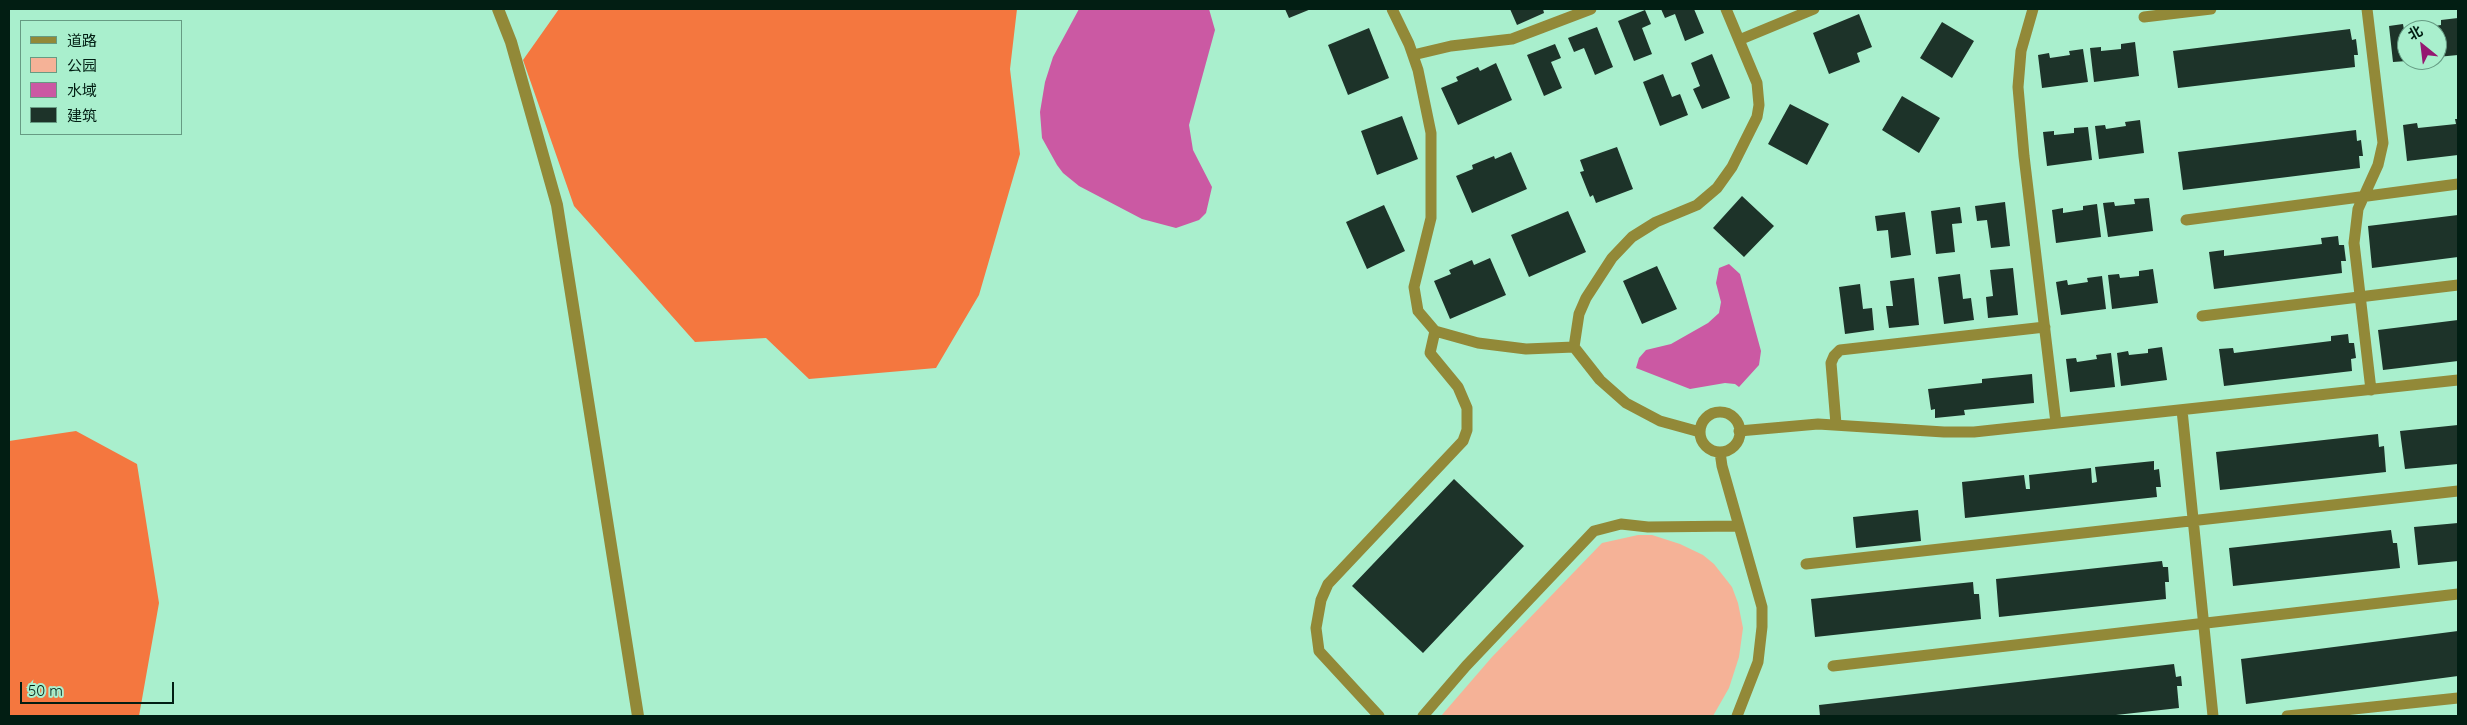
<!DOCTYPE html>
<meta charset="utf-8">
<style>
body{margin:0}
#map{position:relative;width:2467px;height:725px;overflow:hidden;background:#a9efcd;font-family:Quicksand,"Noto Sans SC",sans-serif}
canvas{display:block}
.frame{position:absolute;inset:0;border:10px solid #021e13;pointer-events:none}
.legend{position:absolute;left:20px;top:20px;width:162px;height:115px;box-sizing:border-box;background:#a9efcd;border:1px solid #669b83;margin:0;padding:6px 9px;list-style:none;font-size:15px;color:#021e13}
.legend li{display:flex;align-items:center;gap:10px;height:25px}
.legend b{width:25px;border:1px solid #669b83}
.north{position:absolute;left:2397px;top:20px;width:50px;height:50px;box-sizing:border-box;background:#a9efcd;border:1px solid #669b83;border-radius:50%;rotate:331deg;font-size:14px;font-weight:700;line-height:20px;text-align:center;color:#021e13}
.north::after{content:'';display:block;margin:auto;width:18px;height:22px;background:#951871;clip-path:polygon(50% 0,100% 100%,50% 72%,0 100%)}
.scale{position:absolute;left:20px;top:682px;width:154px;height:22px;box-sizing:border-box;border:2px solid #021e13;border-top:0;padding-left:6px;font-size:15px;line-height:18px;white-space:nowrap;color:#021e13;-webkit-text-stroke:4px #a9efcd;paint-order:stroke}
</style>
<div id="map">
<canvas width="2467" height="725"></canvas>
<div class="frame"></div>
<ul class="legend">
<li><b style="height:6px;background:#928938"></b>道路</li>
<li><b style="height:14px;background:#f5b297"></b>公园</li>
<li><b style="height:14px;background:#cb59a3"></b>水域</li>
<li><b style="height:14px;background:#1d3329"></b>建筑</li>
</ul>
<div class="north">北</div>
<div class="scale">50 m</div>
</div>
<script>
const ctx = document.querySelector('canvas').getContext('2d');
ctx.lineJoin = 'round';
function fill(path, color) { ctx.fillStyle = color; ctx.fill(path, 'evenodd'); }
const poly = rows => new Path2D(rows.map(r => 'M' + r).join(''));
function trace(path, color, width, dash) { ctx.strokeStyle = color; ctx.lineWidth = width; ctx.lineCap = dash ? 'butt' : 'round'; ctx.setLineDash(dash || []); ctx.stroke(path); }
fill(poly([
 [1638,535,1652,535,1680,544,1703,555,1714,564,1732,587,1738,603,1743,628,1739,657,1729,688,1713,716,1441,716,1492,657,1602,543]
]), '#f5b297');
fill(poly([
 [559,9,1017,9,1010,69,1020,154,979,295,936,368,809,379,766,338,695,342,574,206,523,60],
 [76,431,137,464,159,603,139,716,9,716,9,441]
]), '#f4773f');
fill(poly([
 [1079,9,1209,9,1215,30,1189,125,1193,150,1212,187,1206,213,1199,220,1176,228,1142,219,1079,186,1063,173,1057,165,1042,138,1040,112,1045,82,1053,57],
 [1729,264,1740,274,1761,351,1759,365,1739,387,1735,384,1725,383,1690,389,1636,368,1639,358,1646,350,1671,344,1708,323,1719,313,1721,302,1716,283,1719,268]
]), '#cb59a3');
fill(poly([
 [1285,9,1311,9,1289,18],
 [1510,9,1543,9,1544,13,1517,25],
 [1661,9,1694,9,1704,33,1685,41,1675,14,1665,18],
 [1645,10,1651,24,1642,28,1652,54,1634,61,1618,21],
 [1859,14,1872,47,1857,53,1860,62,1829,74,1813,33],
 [2458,18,2458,55,2437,57,2437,30,2411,30,2441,25,2441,20],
 [1942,22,1974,41,1952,78,1920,58],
 [2403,24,2404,30,2407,29,2407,61,2393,62,2389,26],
 [1597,27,1613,67,1595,75,1584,48,1574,52,1568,38],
 [1369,28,1389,78,1348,95,1328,45],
 [2350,29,2352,40,2356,39,2358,55,2354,55,2355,67,2178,88,2173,51],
 [2135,42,2139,76,2094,82,2090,48,2101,47,2101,51,2121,49,2121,44],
 [1555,44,1561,58,1551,62,1562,88,1544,96,1527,55],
 [2083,49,2088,82,2042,88,2038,55,2049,53,2050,58,2070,55,2069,51],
 [1712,54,1730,98,1702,109,1693,89,1700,86,1691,63],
 [1496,63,1512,100,1458,125,1441,88,1458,81,1456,77,1478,67,1480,71],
 [1663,74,1672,97,1680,94,1688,115,1660,126,1643,82],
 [1902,96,1940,118,1919,153,1882,130],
 [1790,104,1829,124,1807,165,1768,144],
 [1402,116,1418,159,1377,175,1361,131],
 [2455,119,2458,119,2458,155,2407,161,2403,125,2417,123,2418,128,2456,124],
 [2140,120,2144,153,2099,159,2095,126,2105,125,2106,129,2126,126,2125,122],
 [2088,127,2092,160,2047,166,2043,132,2054,131,2054,135,2074,133,2074,128],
 [2356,130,2357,141,2361,140,2363,156,2359,156,2360,168,2183,190,2178,152],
 [1617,147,1633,189,1596,203,1593,195,1590,197,1580,172,1584,171,1580,160],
 [1511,152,1527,189,1472,213,1456,176,1473,169,1472,165,1494,156,1495,159],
 [1742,196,1774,226,1744,257,1713,228],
 [2149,198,2153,231,2108,237,2103,203,2114,202,2115,206,2135,204,2134,199],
 [2005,202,2010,246,1991,248,1987,220,1977,221,1975,206],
 [2097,204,2101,237,2056,243,2052,210,2063,208,2063,213,2083,210,2083,206],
 [1384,205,1405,251,1367,269,1346,222],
 [1960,207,1962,223,1952,224,1955,252,1936,254,1931,211],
 [1568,211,1586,252,1529,277,1511,235],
 [1905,212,1911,255,1891,258,1888,230,1877,231,1875,216],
 [2458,215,2458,257,2372,268,2368,226],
 [2338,236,2339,245,2344,245,2346,261,2341,261,2342,273,2214,289,2209,252,2224,250,2224,256,2322,244,2321,238],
 [1490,258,1506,295,1450,319,1434,281,1451,274,1449,270,1472,260,1474,265],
 [1657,266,1677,309,1642,324,1623,281],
 [2013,268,2018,315,1988,318,1986,297,1993,296,1990,270],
 [2153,269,2158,303,2112,309,2108,275,2119,274,2120,278,2139,276,2139,271],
 [1960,274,1963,299,1971,298,1974,320,1944,324,1938,277],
 [2102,276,2106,309,2061,315,2056,282,2067,280,2068,285,2088,282,2087,278],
 [1914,278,1919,325,1889,328,1886,306,1893,306,1890,281],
 [1860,284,1863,309,1872,308,1874,330,1845,334,1839,287],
 [2458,320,2458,361,2383,370,2378,330],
 [2348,334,2349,343,2354,343,2356,358,2351,359,2352,371,2224,386,2219,349,2233,348,2234,353,2331,341,2331,336],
 [2162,347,2167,380,2121,386,2117,353,2128,351,2129,355,2148,353,2148,349],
 [2111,353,2115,387,2070,392,2066,359,2076,358,2077,362,2097,359,2096,355],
 [2032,374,2034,403,1964,410,1965,415,1935,418,1935,409,1931,410,1928,389,1982,383,1982,379],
 [2458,425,2458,464,2405,469,2400,431],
 [2378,434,2379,447,2384,446,2386,472,2220,490,2216,452],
 [2154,461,2154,470,2159,469,2161,487,2156,487,2157,497,1965,518,1962,482,2024,475,2026,489,2030,489,2029,475,2091,468,2092,483,2097,482,2095,467],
 [1454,479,1524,546,1423,653,1352,586],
 [1918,510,1921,541,1856,548,1853,517],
 [2458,523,2458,561,2418,565,2414,527],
 [2391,530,2393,543,2397,543,2400,568,2233,586,2229,548],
 [2162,561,2163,567,2168,567,2169,582,2165,582,2166,599,1999,617,1996,579],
 [1973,582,1974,594,1979,594,1981,619,1815,637,1811,599],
 [2458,631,2458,676,2246,704,2241,659],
 [2174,664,2176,677,2181,676,2182,686,2177,686,2179,708,2107,716,1820,716,1819,705]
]), '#1d3329');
trace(poly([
 [1392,9,1409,44,1418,70,1431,133,1431,218,1414,287,1418,311,1435,331,1478,343,1526,349,1574,347],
 [2033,9,2021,51,2018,87,2024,156,2056,423],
 [2367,9,2383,143,2378,165,2358,209,2354,243,2371,390],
 [2144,17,2211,9],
 [1739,40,1814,9],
 [1413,55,1451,46,1512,39,1591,9],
 [2186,220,2458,184],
 [2202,316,2458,285],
 [2182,410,2213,716],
 '1700 432a20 20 0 1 1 40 0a20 20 0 1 1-40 0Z',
 [1836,424,1831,363,1834,356,1840,350,2045,327],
 [1739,431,1818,424,1944,432,1974,432,2458,380],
 [1700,432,1660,421,1626,403,1600,380,1574,347,1579,314,1586,298,1612,258,1632,237,1656,222,1697,205,1717,188,1732,167,1757,117,1759,105,1757,83,1726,9],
 [1720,452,1722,466,1762,607,1762,627,1758,662,1737,716],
 [1806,564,2458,491],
 [1833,666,2458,594],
 [1379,716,1319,651,1316,628,1321,600,1328,584,1463,441,1467,430,1467,408,1458,387,1430,353,1435,331],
 [1423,716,1466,666,1594,531,1621,524,1648,527,1739,526],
 [2287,716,2458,698]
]), '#928938', 11);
trace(poly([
 [498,9,511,42,557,205,638,716]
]), '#928938', 12);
</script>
